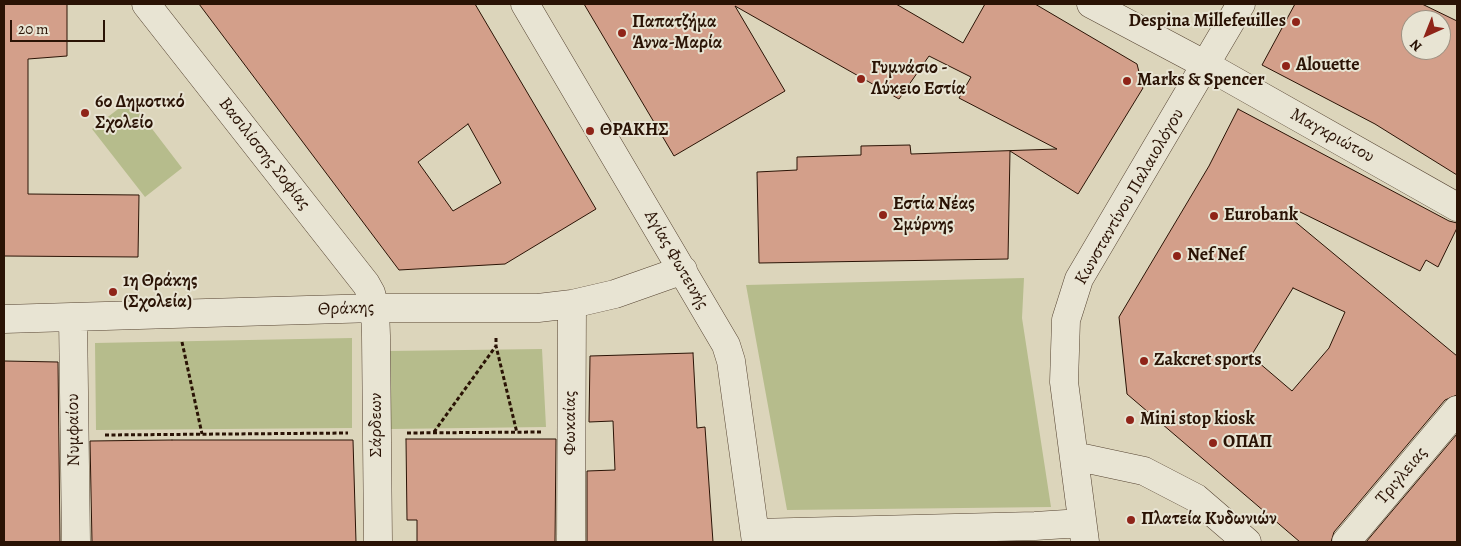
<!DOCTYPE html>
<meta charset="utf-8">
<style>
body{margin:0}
#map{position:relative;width:1461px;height:546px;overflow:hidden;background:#dcd5bb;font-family:Alegreya,serif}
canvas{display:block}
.frame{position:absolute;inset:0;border:5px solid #2a1305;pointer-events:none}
.north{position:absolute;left:1401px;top:10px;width:50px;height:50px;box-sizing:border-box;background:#e8e4d3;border:1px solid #9c9081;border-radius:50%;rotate:224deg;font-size:14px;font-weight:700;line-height:20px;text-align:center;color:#2a1305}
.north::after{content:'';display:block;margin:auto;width:18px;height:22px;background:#8f2418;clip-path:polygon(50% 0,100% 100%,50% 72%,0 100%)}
.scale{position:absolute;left:10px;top:20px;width:95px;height:22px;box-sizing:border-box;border:2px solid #2a1305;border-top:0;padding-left:6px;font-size:15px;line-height:18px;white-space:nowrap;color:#2a1305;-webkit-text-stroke:4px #e8e4d3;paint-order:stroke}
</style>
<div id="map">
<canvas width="1461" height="546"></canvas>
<div class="frame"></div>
<div class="north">N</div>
<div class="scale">20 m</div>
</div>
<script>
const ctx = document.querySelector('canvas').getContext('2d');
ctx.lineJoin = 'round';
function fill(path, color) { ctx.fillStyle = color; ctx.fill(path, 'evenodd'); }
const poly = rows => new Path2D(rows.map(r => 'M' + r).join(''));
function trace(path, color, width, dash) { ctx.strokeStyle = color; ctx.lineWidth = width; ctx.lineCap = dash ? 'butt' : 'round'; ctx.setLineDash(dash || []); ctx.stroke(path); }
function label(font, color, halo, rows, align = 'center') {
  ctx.font = font + ' Alegreya,serif'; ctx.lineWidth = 4; ctx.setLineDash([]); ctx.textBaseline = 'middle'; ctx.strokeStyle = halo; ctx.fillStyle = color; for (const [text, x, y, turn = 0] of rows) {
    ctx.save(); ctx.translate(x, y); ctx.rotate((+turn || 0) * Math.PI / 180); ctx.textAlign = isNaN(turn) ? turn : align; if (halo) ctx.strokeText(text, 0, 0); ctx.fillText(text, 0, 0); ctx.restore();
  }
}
fill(poly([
 [130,100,182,168,145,197,92,129],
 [1024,278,1022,318,1051,507,787,510,746,285],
 [352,338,352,428,96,430,95,343],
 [542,349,546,427,391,429,389,351]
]), '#b6bc8c');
const building = poly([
 [4,4,67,4,67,56,28,59,28,194,139,195,138,257,4,256,4,4],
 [199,4,475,4,596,209,505,264,399,270,199,4],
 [468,124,501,183,453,211,418,162,468,124],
 [584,4,896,4,963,43,985,4,1035,4,1137,64,1143,88,1078,194,1010,151,1008,259,759,263,757,172,797,170,797,157,861,155,861,146,910,145,911,154,1057,149,959,98,971,77,929,56,899,99,735,6,785,91,674,156,584,4],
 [1295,4,1422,4,1457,21,1457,175,1375,124,1262,65,1295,4],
 [1411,20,1441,20,1441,50,1411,50,1411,20],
 [1238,109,1449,221,1457,223,1457,228,1438,267,1426,260,1420,271,1292,208,1287,215,1457,356,1457,395,1445,400,1334,532,1331,542,1300,542,1127,394,1119,317,1209,166,1238,109],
 [1293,288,1345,312,1329,348,1292,391,1251,356,1293,288],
 [693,353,697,428,705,427,713,542,587,542,587,471,615,470,613,421,589,422,590,356,693,353],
 [4,361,58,362,60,542,4,542,4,361],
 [1457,434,1457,542,1366,542,1457,434],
 [406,439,556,439,555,542,417,542,417,520,407,520,406,439],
 [172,440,353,440,356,542,92,542,90,441,172,440]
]);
fill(building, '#d39f8a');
trace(building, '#2a1305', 1);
const minor = poly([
 [146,4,366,284,371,293,375,308,376,336,378,542],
 [525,4,726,345,731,361,756,542],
 [1091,4,1206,65,1457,207],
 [73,317,76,542],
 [4,319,375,308,538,308,572,304,615,294,683,270],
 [1074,456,1144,471,1196,498,1247,542],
 [755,533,1035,526,1082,523],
 [571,542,572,304],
 [1085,542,1064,382,1066,320,1079,279,1241,4],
 [1346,542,1457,410]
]);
trace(minor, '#564432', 29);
trace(poly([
 [496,338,496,346,517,433],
 [182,342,202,434],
 [434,432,496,346],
 [407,433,541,432],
 [105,435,348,433]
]), '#2a1305', 3, [4, 2.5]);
trace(minor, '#e8e4d3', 28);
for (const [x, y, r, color] of [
 [1296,22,5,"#8f2418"],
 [622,33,5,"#8f2418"],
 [1286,66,5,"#8f2418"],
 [861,79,5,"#8f2418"],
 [1127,81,5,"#8f2418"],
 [85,113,5,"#8f2418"],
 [590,131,5,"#8f2418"],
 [883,215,5,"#8f2418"],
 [1214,216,5,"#8f2418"],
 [1177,256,5,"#8f2418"],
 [113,292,5,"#8f2418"],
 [1144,361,5,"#8f2418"],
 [1130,420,5,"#8f2418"],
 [1213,443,5,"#8f2418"],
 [1131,520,5,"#8f2418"]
]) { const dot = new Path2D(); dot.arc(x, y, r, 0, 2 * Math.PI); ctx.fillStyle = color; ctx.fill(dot); trace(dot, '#e8e4d3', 2); }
label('bold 18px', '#2a1305', '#e8e4d3', [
 ["Despina Millefeuilles",1286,22,"right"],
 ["Παπατζήμα",632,23],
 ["Άννα-Μαρία",632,44],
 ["Alouette",1296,66],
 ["Γυμνάσιο -",871,69],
 ["Λύκειο Εστία",871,90],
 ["Marks & Spencer",1137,81],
 ["6ο Δημοτικό",95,103],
 ["Σχολείο",95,124],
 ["ΘΡΑΚΗΣ",600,131],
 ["Εστία Νέας",893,205],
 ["Σμύρνης",893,226],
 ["Eurobank",1224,216],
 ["Nef Nef",1187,256],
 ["1η Θράκης",123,282],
 ["(Σχολεία)",123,303],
 ["Zakcret sports",1154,361],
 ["Mini stop kiosk",1140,420],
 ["ΟΠΑΠ",1223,443],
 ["Πλατεία Κυδωνιών",1141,520]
], 'left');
label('18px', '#2a1305', '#e8e4d3', [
 ["Μαγκριώτου",1332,136,29],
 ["Βασιλίσσης Σοφίας",264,154,52],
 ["Κωνσταντίνου Παλαιολόγου",1130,197,-60],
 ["Αγίας Φωτεινής",676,260,60],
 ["Θράκης",346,309,-2],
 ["Φωκαίας",571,423,-90],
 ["Σάρδεων",377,425,-90],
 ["Νυμφαίου",74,430,-91],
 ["Τριγλειας",1402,476,-50]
]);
</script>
